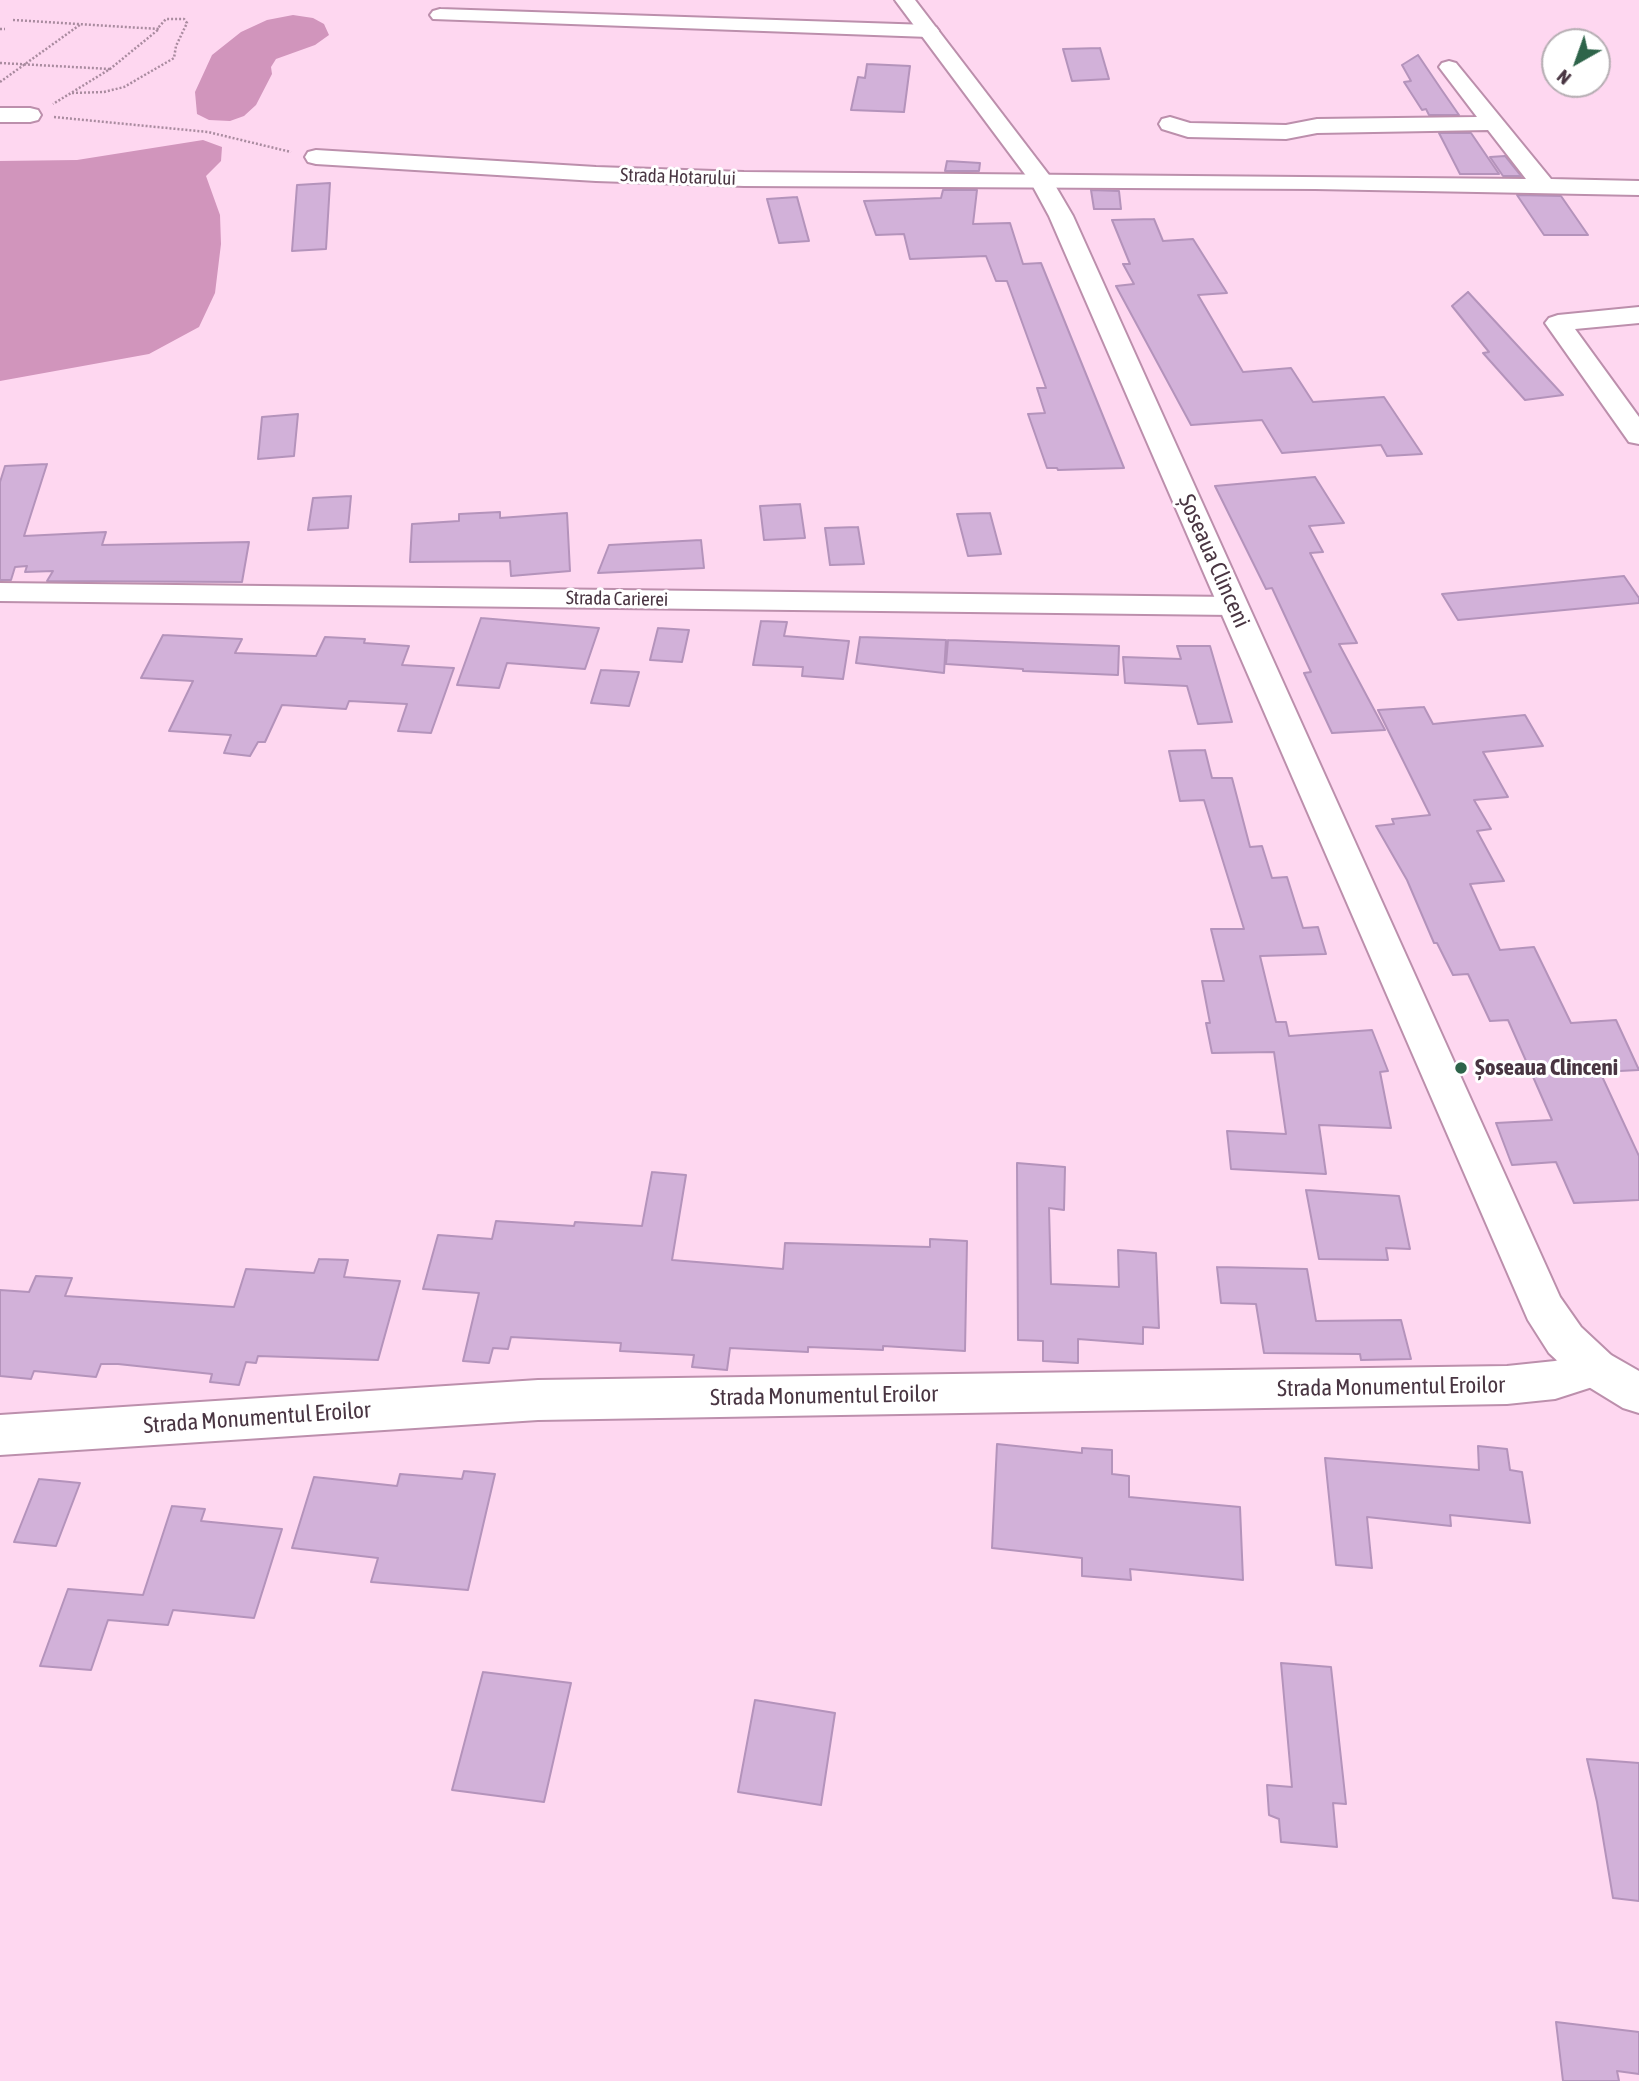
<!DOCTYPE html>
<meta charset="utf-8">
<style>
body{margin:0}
#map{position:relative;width:1639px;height:2081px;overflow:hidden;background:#fed7f0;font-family:"Asap Condensed",sans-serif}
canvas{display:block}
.north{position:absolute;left:1541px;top:28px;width:70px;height:70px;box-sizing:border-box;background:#fff;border:2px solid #b6aeb3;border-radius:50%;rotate:220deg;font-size:19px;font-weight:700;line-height:28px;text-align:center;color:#493542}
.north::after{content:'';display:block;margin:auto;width:24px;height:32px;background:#2e644a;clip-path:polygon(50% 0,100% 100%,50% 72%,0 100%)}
</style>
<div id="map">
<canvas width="1639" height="2081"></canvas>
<div class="north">N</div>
</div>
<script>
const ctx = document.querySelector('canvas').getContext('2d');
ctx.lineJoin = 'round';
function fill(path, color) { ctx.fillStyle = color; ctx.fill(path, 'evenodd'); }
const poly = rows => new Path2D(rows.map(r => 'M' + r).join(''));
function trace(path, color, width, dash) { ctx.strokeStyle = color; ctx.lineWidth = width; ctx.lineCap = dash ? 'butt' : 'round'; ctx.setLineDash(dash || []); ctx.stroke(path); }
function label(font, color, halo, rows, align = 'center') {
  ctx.font = font + ' "Asap Condensed",sans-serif'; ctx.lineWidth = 6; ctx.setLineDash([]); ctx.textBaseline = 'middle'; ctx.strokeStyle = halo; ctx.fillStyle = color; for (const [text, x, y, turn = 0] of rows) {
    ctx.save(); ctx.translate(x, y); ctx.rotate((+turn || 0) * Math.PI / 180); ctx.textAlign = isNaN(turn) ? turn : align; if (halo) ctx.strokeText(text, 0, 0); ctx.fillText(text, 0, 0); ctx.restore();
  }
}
fill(poly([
 [293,15,313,18,324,24,329,35,315,45,276,59,271,67,272,74,256,105,244,116,230,121,209,120,197,114,195,92,212,55,241,32,267,20],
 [203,140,222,147,221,161,206,176,220,215,221,244,215,293,199,327,149,354,0,381,0,161,77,160]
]), '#d195bc');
const building = poly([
 [1100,48,1109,79,1072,81,1063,49,1100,48],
 [1418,55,1441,89,1459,115,1429,115,1426,109,1422,110,1404,82,1411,81,1402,65,1418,55],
 [867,64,910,66,904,112,851,110,858,77,865,78,867,64],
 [1439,133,1471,133,1499,174,1460,174,1439,133],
 [1505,156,1521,176,1503,176,1490,157,1505,156],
 [947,161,980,163,979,171,945,171,947,161],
 [330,183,326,249,292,251,297,185,330,183],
 [943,190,977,190,973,224,1010,223,1023,264,1041,263,1124,468,1058,470,1057,468,1047,468,1028,414,1045,413,1037,388,1046,388,1007,281,996,281,986,256,910,259,904,234,876,235,864,201,941,198,943,190],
 [1091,190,1119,191,1121,209,1094,209,1091,190],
 [1517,195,1561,196,1588,235,1544,235,1517,195],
 [797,197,809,241,779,243,767,199,797,197],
 [1154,219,1163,241,1193,239,1227,293,1198,295,1243,372,1291,368,1313,402,1384,397,1422,454,1387,456,1381,445,1282,453,1262,420,1191,425,1116,286,1134,284,1123,264,1130,264,1112,220,1154,219],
 [1468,292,1563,395,1525,400,1483,353,1489,352,1452,306,1468,292],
 [298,414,294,456,258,459,262,417,298,414],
 [47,464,24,536,106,532,102,545,249,542,242,582,47,581,53,571,25,572,27,566,15,567,11,580,0,580,0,482,5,466,47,464],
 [1315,477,1344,523,1309,526,1323,552,1310,553,1357,643,1339,644,1385,730,1332,733,1304,673,1311,672,1272,588,1266,589,1215,486,1315,477],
 [351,496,348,528,308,530,313,498,351,496],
 [800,504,805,538,764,540,760,506,800,504],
 [500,512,500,518,567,513,570,571,511,576,510,561,410,562,412,524,459,521,459,514,500,512],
 [990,513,1001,554,968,556,957,514,990,513],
 [858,527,864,564,830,565,825,528,858,527],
 [701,540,704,568,598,573,609,545,701,540],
 [1624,576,1639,598,1639,603,1458,620,1442,594,1624,576],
 [481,618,599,628,585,669,507,663,499,688,457,685,481,618],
 [761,621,787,622,784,636,849,641,843,679,802,676,803,667,753,665,761,621],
 [658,628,689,630,682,662,650,660,658,628],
 [163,635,242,639,235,653,316,656,325,637,365,639,364,643,409,646,402,665,454,668,431,733,398,731,407,704,349,701,346,709,282,705,265,742,258,742,250,756,224,753,231,735,169,731,193,681,141,678,163,635],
 [860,637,946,640,944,673,856,663,860,637],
 [948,640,1119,646,1118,675,1023,671,1023,669,946,664,948,640],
 [1177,646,1210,646,1232,722,1198,724,1187,686,1125,683,1123,657,1181,659,1177,646],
 [601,670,639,672,629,706,591,703,601,670],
 [1424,707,1433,724,1525,715,1543,746,1483,752,1508,797,1474,800,1491,829,1477,831,1504,881,1470,884,1500,950,1534,947,1571,1023,1616,1020,1639,1070,1600,1072,1639,1156,1639,1200,1574,1203,1556,1162,1512,1165,1496,1123,1552,1120,1508,1020,1490,1021,1468,974,1453,975,1437,943,1434,943,1407,880,1376,826,1394,824,1392,819,1430,815,1378,710,1424,707],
 [1205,750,1212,778,1232,778,1250,847,1262,846,1272,878,1287,877,1303,928,1318,927,1326,954,1260,956,1276,1022,1286,1022,1289,1036,1372,1030,1388,1071,1380,1072,1391,1128,1319,1125,1326,1174,1231,1169,1227,1131,1286,1134,1274,1052,1212,1053,1206,1023,1210,1023,1202,981,1224,981,1211,929,1244,929,1204,800,1180,801,1169,751,1205,750],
 [1017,1163,1065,1167,1064,1210,1049,1208,1051,1284,1119,1287,1118,1250,1156,1253,1159,1328,1143,1327,1143,1344,1078,1339,1078,1363,1043,1361,1043,1341,1018,1340,1017,1163],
 [652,1172,686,1175,672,1260,783,1269,785,1243,930,1247,930,1239,967,1241,965,1351,883,1346,883,1350,808,1347,808,1352,730,1348,727,1370,692,1367,694,1355,620,1351,621,1343,511,1337,508,1349,493,1348,489,1363,463,1361,479,1293,423,1289,438,1235,492,1239,496,1221,574,1226,575,1222,642,1226,652,1172],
 [1306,1190,1399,1196,1410,1249,1386,1248,1388,1260,1319,1259,1306,1190],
 [319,1259,348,1260,344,1277,400,1281,378,1360,258,1356,256,1363,246,1362,239,1385,210,1382,212,1374,118,1364,101,1364,96,1377,34,1371,31,1379,0,1376,0,1290,29,1292,36,1276,72,1278,65,1296,234,1307,246,1269,314,1273,319,1259],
 [1217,1267,1307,1269,1316,1321,1401,1320,1411,1359,1361,1360,1360,1354,1264,1353,1256,1304,1221,1303,1217,1267],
 [997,1444,1082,1453,1082,1448,1112,1450,1112,1474,1129,1476,1129,1497,1240,1507,1243,1580,1130,1569,1131,1580,1082,1576,1082,1558,992,1548,997,1444],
 [1478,1446,1507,1449,1510,1470,1522,1472,1530,1523,1450,1515,1451,1526,1367,1517,1372,1568,1336,1565,1325,1458,1479,1470,1478,1446],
 [464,1471,495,1474,468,1590,371,1582,378,1558,292,1548,314,1477,397,1486,400,1474,462,1479,464,1471],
 [39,1479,80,1483,56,1546,14,1542,39,1479],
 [172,1506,205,1509,201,1521,282,1529,254,1618,173,1610,168,1625,108,1620,91,1670,40,1666,68,1589,143,1595,172,1506],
 [1281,1663,1331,1667,1346,1804,1333,1803,1337,1847,1281,1842,1279,1819,1269,1815,1267,1785,1292,1787,1281,1663],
 [483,1672,571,1683,544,1802,452,1790,483,1672],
 [755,1700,835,1713,821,1805,738,1792,755,1700],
 [1587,1759,1639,1763,1639,1901,1613,1898,1597,1802,1587,1759],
 [1556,2022,1639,2032,1639,2074,1617,2071,1619,2081,1563,2081,1556,2022]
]);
fill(building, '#d2b1d9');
trace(building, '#b493bb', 2);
const street = poly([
 [440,9,929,25,936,27,939,31,936,35,929,37,433,19,430,15,433,11,440,9],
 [1449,61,1456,63,1551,179,1639,181,1639,195,1315,189,744,186,596,181,316,164,308,162,305,157,308,152,316,150,596,167,744,172,1526,179,1488,130,1317,133,1286,139,1188,137,1162,129,1159,124,1162,119,1170,117,1190,123,1286,125,1317,119,1477,117,1439,67,1442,63,1449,61],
 [0,108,30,108,38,110,41,115,38,120,30,122,0,122,0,108],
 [1639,307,1639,323,1575,329,1639,417,1639,444,1629,442,1545,323,1549,318,1558,315,1639,307],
 [0,583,1233,597,1244,599,1248,606,1244,613,1233,615,0,601,0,583],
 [1595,1349,1611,1355,1617,1368,1611,1381,1555,1399,1507,1404,538,1420,0,1455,0,1415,538,1380,1507,1366,1555,1361,1595,1349]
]);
const secondary = poly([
 [895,0,915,0,1049,175,1073,216,1560,1297,1581,1327,1611,1355,1639,1371,1639,1413,1623,1408,1579,1381,1549,1353,1528,1320,1049,216,1030,181,895,0]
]);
trace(street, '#bc8fac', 4);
trace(secondary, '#bc8fac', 4);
trace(poly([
 [13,20,159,29,110,69,53,104],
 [0,29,5,29],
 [0,63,110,69],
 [0,82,81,24],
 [72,93,104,92,124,87,174,58,176,46,187,23,184,19,166,19,157,29],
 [54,117,208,132,291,152]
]), '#a98b9f', 2.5, [2, 2]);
fill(street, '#fff');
fill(secondary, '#fff');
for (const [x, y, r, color] of [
 [1461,1068,7,"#2e644a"]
]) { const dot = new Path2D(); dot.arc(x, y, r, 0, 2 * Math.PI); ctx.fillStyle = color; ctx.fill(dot); trace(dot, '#fff', 2.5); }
label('19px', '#493542', '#fff', [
 ["Strada Hotarului",678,177,2],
 ["Strada Carierei",617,599,1]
]);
label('23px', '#493542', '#fff', [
 ["Șoseaua Clinceni",1214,561,66],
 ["Strada Monumentul Eroilor",1391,1387,-1],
 ["Strada Monumentul Eroilor",824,1396,-1],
 ["Strada Monumentul Eroilor",257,1418,-4]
]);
label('bold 23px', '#493542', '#fff', [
 ["Șoseaua Clinceni",1475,1068]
], 'left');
</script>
